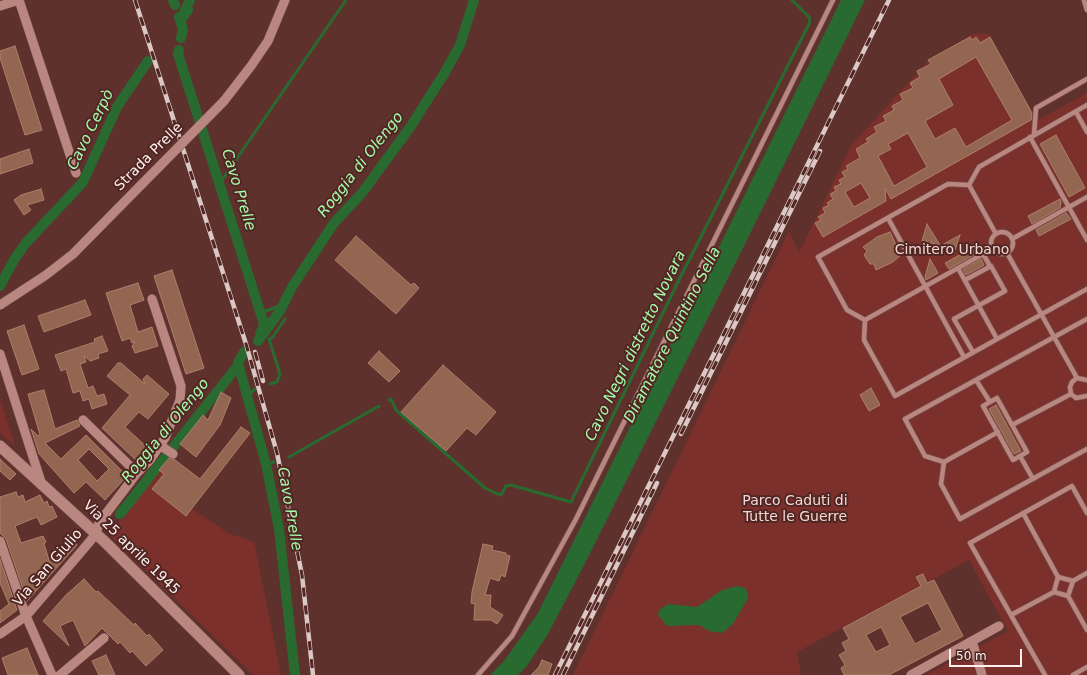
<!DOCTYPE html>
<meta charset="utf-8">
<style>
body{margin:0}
#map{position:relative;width:1087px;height:675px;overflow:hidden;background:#5e312d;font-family:"DejaVu Sans",sans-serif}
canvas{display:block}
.scale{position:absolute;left:949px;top:649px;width:73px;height:18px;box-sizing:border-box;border:2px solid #fdf1ef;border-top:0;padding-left:5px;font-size:12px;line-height:14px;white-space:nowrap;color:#fdf1ef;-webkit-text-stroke:3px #522623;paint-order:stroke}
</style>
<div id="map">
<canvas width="1087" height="675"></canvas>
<div class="scale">50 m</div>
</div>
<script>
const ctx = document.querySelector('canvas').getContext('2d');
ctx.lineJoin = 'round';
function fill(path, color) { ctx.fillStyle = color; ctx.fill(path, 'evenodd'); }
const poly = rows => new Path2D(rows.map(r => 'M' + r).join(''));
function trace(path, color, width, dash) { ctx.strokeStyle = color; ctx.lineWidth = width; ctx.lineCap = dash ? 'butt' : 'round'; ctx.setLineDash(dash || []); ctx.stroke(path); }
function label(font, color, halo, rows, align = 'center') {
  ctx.font = font + ' "DejaVu Sans",sans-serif'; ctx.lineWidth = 4; ctx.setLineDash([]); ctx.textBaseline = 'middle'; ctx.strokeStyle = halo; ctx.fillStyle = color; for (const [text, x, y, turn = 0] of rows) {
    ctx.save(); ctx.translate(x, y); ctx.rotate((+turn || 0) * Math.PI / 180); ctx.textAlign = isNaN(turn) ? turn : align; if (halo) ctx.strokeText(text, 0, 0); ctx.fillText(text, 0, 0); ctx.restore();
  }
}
fill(poly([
 [973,34,988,34,1036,121,1087,93,1087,675,926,675,1008,631,969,560,797,652,801,675,573,675,789,231,799,253,851,146,930,59],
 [0,399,15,446,0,433],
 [159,470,164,474,152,489,186,515,191,508,228,533,254,542,281,675,253,675,107,532,110,520,116,526]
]), '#7b302c');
fill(poly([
 [841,0,865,0,744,246,582,569,548,634,527,666,518,675,490,675,504,661,538,613],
 [737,586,746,588,748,598,733,624,722,633,709,631,699,625,667,626,658,615,659,610,668,604,697,607,722,590]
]), '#296a31');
trace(poly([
 [182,25,192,10,189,3],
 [220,183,346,0],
 [261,313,282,305],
 [270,384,277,382,280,374,269,339,272,338,285,319],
 [248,396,255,389],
 [389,400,391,399,396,410,485,488,493,492,501,495,506,486,511,485,571,502,679,280,810,22,809,17,792,0],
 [289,457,379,406],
 [266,464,274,462]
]), '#296a31', 3);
trace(poly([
 [173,0,175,5],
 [183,14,190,0],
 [179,17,183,29,181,38],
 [179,50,178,54,263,321,264,327,260,333],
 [0,286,14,260,25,244,83,182,117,107,148,61],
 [258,341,280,311,292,287,334,223,362,193,411,126,444,74,460,45,474,0],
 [244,352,238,363,266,464,279,529,295,675],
 [120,514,236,368]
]), '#296a31', 10);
const building = poly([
 [970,37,972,40,976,37,980,43,990,37,1032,113,1031,120,891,199,885,188,886,201,823,237,815,223,821,220,818,217,825,213,823,208,829,205,827,203,833,199,830,194,836,191,834,187,841,184,839,180,845,177,842,172,848,169,846,166,860,158,856,149,868,142,866,139,877,132,874,127,886,121,883,116,894,110,892,106,903,100,900,94,913,88,910,83,920,77,917,71,931,64,928,60,970,37],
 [976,57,1012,120,966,147,955,128,935,139,925,121,953,105,939,79,976,57],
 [908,133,927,167,894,186,878,156,891,149,888,144,908,133],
 [861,183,870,198,854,207,845,192,861,183],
 [15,46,42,130,25,135,0,58,0,51,15,46],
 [1056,135,1085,188,1069,197,1040,144,1056,135],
 [29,149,33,163,0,174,0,159,29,149],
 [41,189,44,200,27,205,31,210,24,215,14,200,21,195,41,189],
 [1060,199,1061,202,1060,208,1032,224,1028,216,1060,199],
 [1066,213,1071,219,1039,236,1036,230,1066,213],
 [927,224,940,245,922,241,927,224],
 [890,232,898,249,897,250,902,254,893,262,876,270,874,264,870,264,864,255,867,251,863,247,877,237,890,232],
 [960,235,955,250,940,246,960,235],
 [356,236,411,285,414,283,419,288,396,314,335,260,356,236],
 [974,247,977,253,949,269,945,263,974,247],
 [930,259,938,273,926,280,925,277,930,259],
 [981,259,984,265,966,275,963,269,981,259],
 [172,270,204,368,186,374,154,276,172,270],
 [138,283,144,300,130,305,138,332,152,327,158,346,135,353,132,346,135,342,132,343,130,338,122,341,106,293,138,283],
 [85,300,91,315,44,332,38,316,85,300],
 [24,325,39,369,22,375,7,331,24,325],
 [102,336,108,351,98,354,99,358,90,361,84,356,86,362,80,364,88,388,93,386,97,396,104,394,107,404,92,409,89,399,83,401,80,391,73,393,66,369,61,371,55,355,95,342,94,339,102,336],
 [379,351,400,371,389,382,368,363,379,351],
 [118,363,121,363,145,384,143,379,147,375,169,394,148,419,139,412,125,427,150,450,139,463,102,428,130,395,107,376,118,363],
 [443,365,496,412,476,435,467,428,446,451,401,412,443,365],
 [871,388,880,405,869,411,860,395,871,388],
 [44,390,55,429,77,420,80,426,45,443,61,459,86,435,127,476,105,500,86,482,74,493,39,454,31,429,38,436,40,435,28,394,44,390],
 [89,449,109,469,97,481,78,460,89,449],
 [221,392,231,398,220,425,196,457,180,444,203,415,208,420,221,392],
 [996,405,1021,451,1014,454,989,409,996,405],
 [241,427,250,433,186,516,152,489,164,474,159,470,169,458,175,460,200,479,241,427],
 [0,459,16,474,10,480,0,471,0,459],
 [16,492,18,497,23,495,25,502,40,495,44,503,47,501,49,507,52,506,57,517,41,525,37,517,15,526,21,543,43,536,46,542,44,544,50,563,73,537,77,545,27,601,6,539,0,533,0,497,16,492],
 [483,544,493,546,492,550,506,553,506,555,510,556,505,577,501,575,499,581,490,578,485,595,491,595,490,607,503,615,497,624,491,620,474,620,475,604,471,603,472,592,483,544],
 [0,559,17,610,0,623,0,611,9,604,0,583,0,559],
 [923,574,927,583,934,580,963,636,889,675,844,675,841,668,845,665,839,655,846,651,842,643,849,639,843,628,921,586,916,577,923,574],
 [928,603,942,630,915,644,900,617,928,603],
 [881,627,890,645,876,652,866,635,881,627],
 [84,579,96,592,98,591,134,625,135,623,147,636,149,634,163,650,146,666,132,651,130,653,120,642,118,644,102,628,85,646,73,620,60,626,69,646,43,621,66,595,84,579],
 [27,648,38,675,8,675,2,658,27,648],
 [106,655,115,675,99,675,92,661,106,655],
 [542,660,552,664,548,675,531,675,539,667,542,660]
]);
fill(building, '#936651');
trace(building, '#ae7f6a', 1);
const service = poly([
 [1084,0,1087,10],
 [1076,112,1087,132],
 [1034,135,1036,108,1087,79],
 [1030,137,1087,240],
 [969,185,948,184,818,257,847,310,865,320,864,340,895,396,1087,289],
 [969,185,979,167,1087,105],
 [969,185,996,234],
 [888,218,964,357],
 '991 243a11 11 0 1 1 22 0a11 11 0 1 1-22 0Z',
 [1012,239,1087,197],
 [1007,253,1077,378],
 [983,254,990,266],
 [958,268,997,339],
 [965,280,991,266,1005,291,954,319,973,352],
 [1087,319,905,419,925,456,944,462,941,484,960,519,1087,449],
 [865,320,992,249],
 [976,380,990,402],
 [1087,380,1077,378,1072,382,1070,387,1071,394,1076,398,1087,396],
 [997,398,1027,452,1013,460,983,406,997,398],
 [1012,425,1071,394],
 [1020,456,1033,479],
 [944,462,998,432],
 [1023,513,1058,577],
 [1073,581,1087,573],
 [1068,596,1087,630],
 [1011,615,1054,592,1068,596,1073,581,1058,577,1054,592],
 [478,675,512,636,576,519,833,0],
 [1045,675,970,543,1072,486,1087,513],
 [1073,675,1087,667]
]);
const minor = poly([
 [19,0,76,173],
 [0,6,19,0],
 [224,101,251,66,268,41,285,0],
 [0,305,46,275,73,254,143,183],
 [0,354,42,485],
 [83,420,137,473],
 [161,446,173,454],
 [0,541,26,616,52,675],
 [0,634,26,616,86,546,96,534,99,523,108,511,137,473,150,460,165,438,180,400,181,386,152,299],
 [972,641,982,675],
 [60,675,104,638],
 [911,675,999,626]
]);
const tertiary = poly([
 [0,446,105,542,239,675]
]);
trace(service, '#72504d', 6);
trace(minor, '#72504d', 10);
trace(tertiary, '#72504d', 12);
trace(service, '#ba8680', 4.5);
trace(minor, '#ba8680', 9);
trace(tertiary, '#ba8680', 11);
const rail = poly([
 [135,0,246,344,277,453,302,575,313,675],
 [255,352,263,381],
 [681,434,820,151],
 [555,675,889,0],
 [563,675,657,483]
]);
trace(rail, '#dbc8c5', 4.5);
trace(rail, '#522623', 3, [9]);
const minorBridge = poly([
 [143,183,224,101]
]);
trace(minorBridge, '#72504d', 10, []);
trace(minorBridge, '#ba8680', 9);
label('14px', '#fdf1ef', '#522623', [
 ["Strada Prelle",149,157,-45],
 ["Via 25 aprile 1945",131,548,44],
 ["Via San Giulio",48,568,-49]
]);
label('14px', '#f1d8d5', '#522623', [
 ["Cimitero Urbano",952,250],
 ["Parco Caduti di",795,501],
 ["Tutte le Guerre",795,517]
]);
label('italic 15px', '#a4fdab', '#522623', [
 ["Cavo Cerpò",91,130,-64],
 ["Roggia di Olengo",361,165,-52],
 ["Cavo Prelle",238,190,73],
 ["Diramatore Quintino Sella",673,335,-63],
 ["Cavo Negri distretto Novara",636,346,-64],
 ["Roggia di Olengo",166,431,-51],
 ["Cavo Prelle",289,509,80]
]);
</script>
